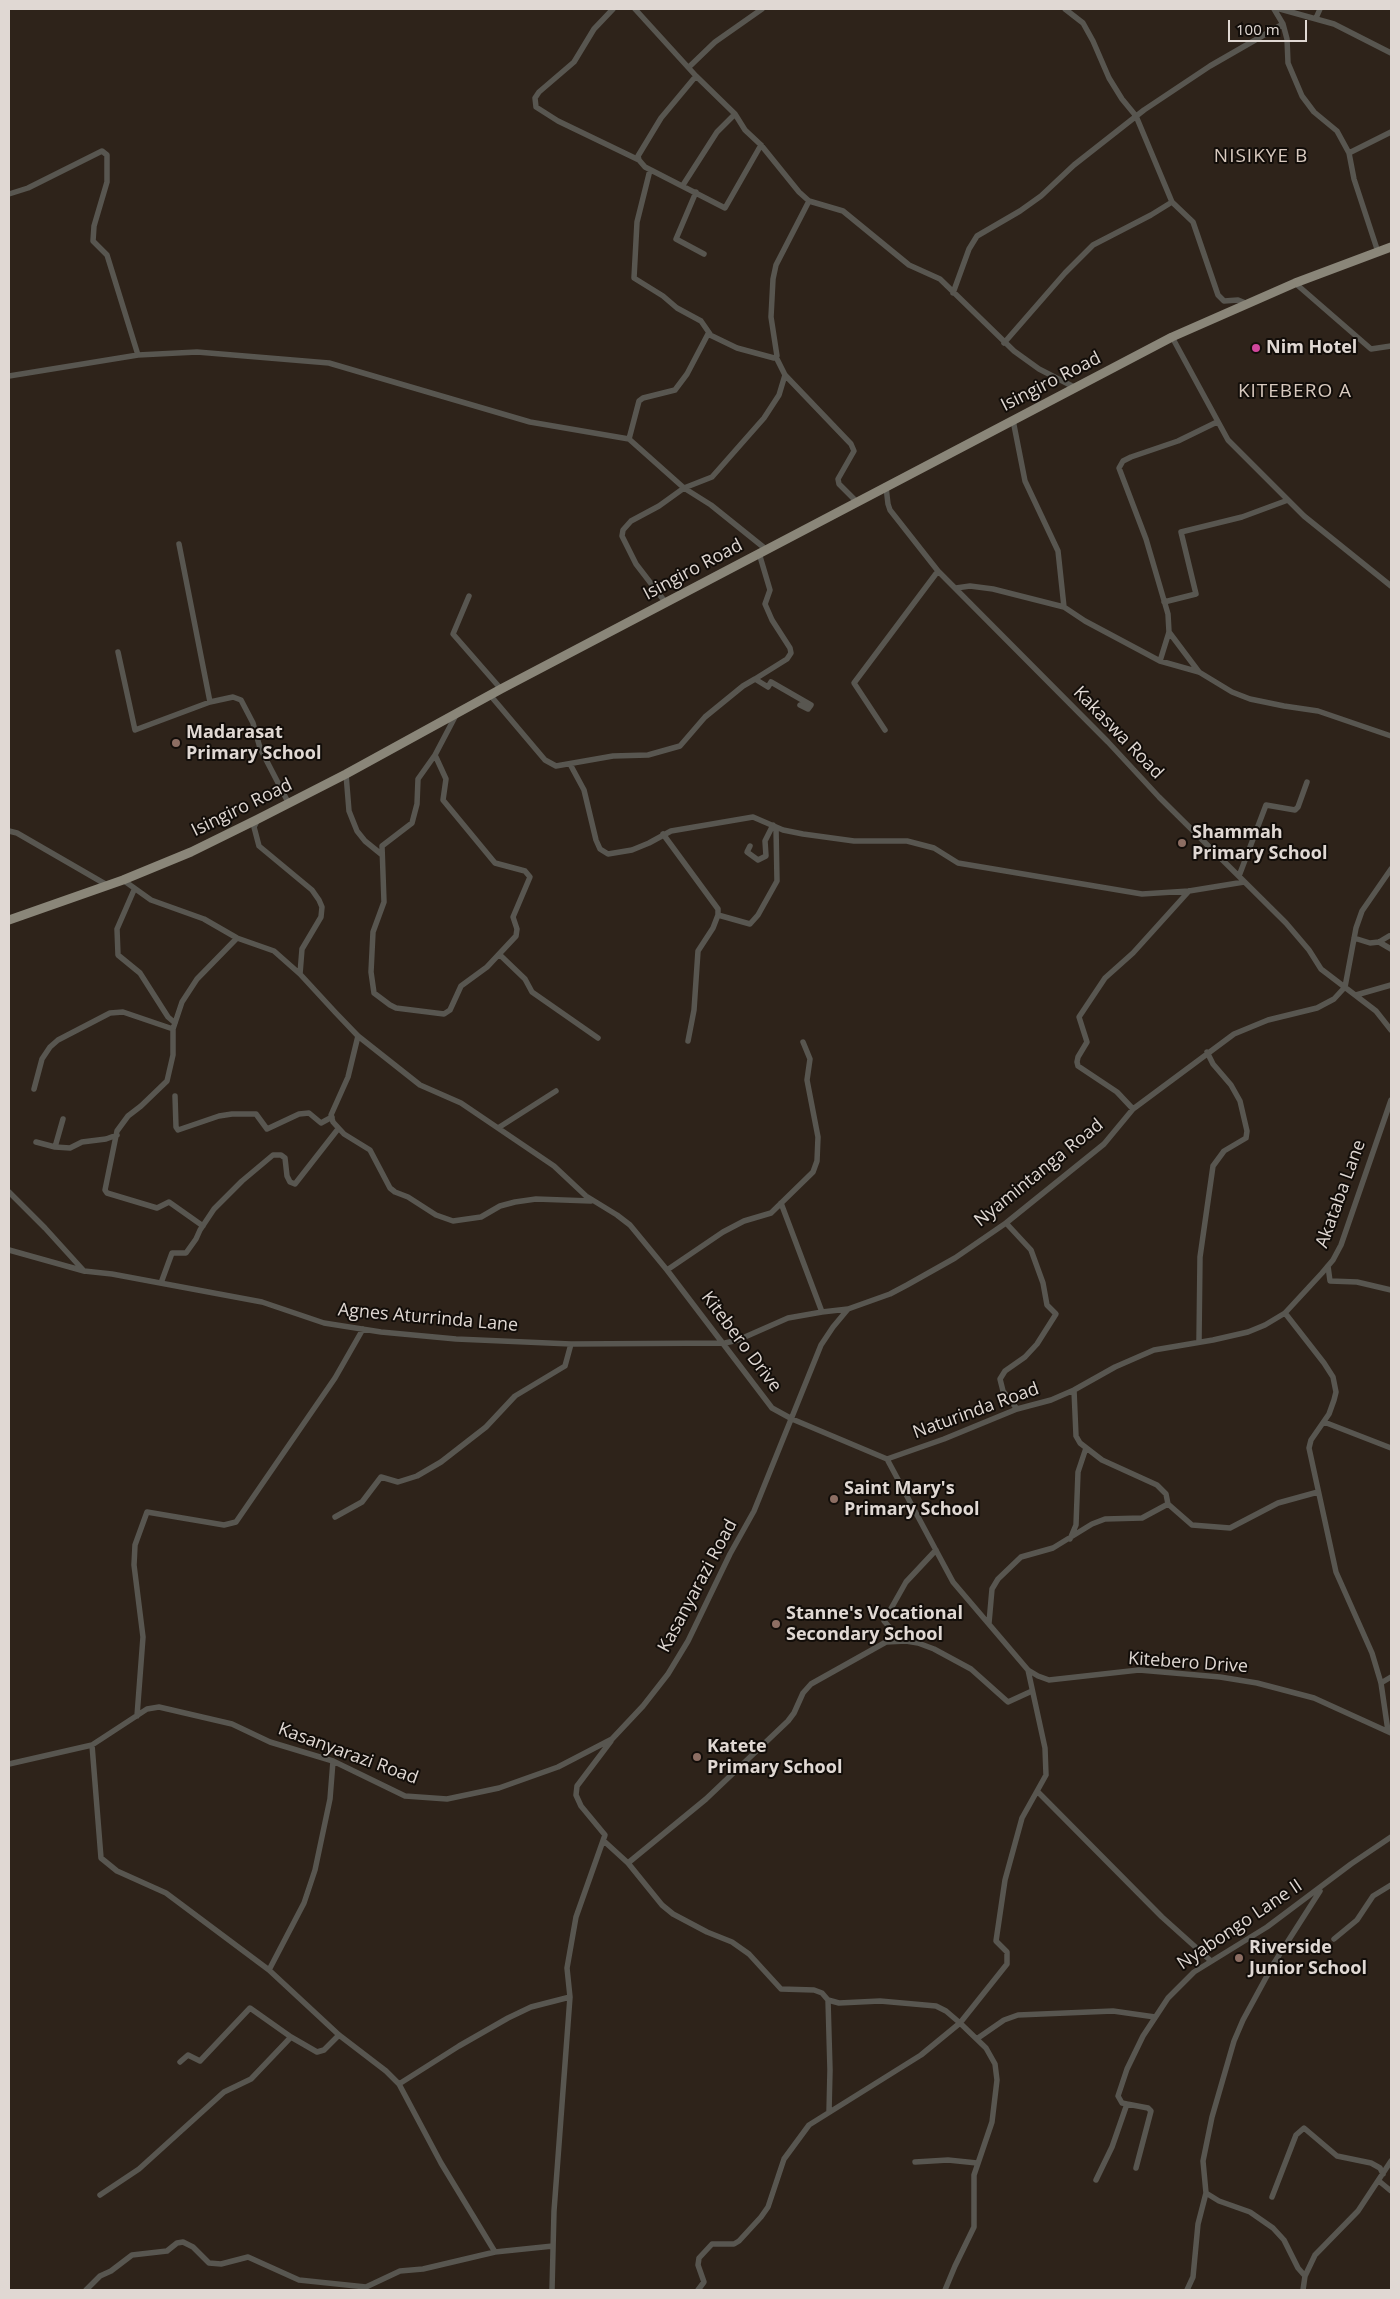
<!DOCTYPE html>
<style>
body{margin:0}
#map{position:relative;width:1400px;height:2299px;overflow:hidden;background:#2e231a;font-family:"Open Sans",sans-serif}
canvas{display:block}
.frame{position:absolute;inset:0;border:10px solid #e0d8d3;pointer-events:none}
.scale{position:absolute;left:1228px;top:20px;width:79px;height:22px;box-sizing:border-box;border:2px solid #e0d8d3;border-top:0;padding-left:6px;font-size:15px;line-height:18px;white-space:nowrap;color:#e0d8d3;-webkit-text-stroke:4px #120d09;paint-order:stroke}
</style>
<div id="map">
<canvas width="1400" height="2299"></canvas>
<div class="frame"></div>
<div class="scale">100 m</div>
</div>
<script>
const ctx = document.querySelector('canvas').getContext('2d');
ctx.lineJoin = 'round';
const poly = rows => new Path2D(rows.map(r => 'M' + r).join(''));
function trace(path, color, width, dash) { ctx.strokeStyle = color; ctx.lineWidth = width; ctx.lineCap = dash ? 'butt' : 'round'; ctx.setLineDash(dash || []); ctx.stroke(path); }
function label(font, color, halo, rows, align = 'center') {
  ctx.font = font + ' "Open Sans",sans-serif'; ctx.lineWidth = 4; ctx.setLineDash([]); ctx.textBaseline = 'middle'; ctx.strokeStyle = halo; ctx.fillStyle = color; for (const [text, x, y, turn = 0] of rows) {
    ctx.save(); ctx.translate(x, y); ctx.rotate((+turn || 0) * Math.PI / 180); ctx.textAlign = isNaN(turn) ? turn : align; if (halo) ctx.strokeText(text, 0, 0); ctx.fillText(text, 0, 0); ctx.restore();
  }
}
trace(poly([
 [613,9,594,29,574,62,539,92,535,98,536,107,558,121,639,160,645,167,725,208,761,145],
 [635,9,696,76,735,114,745,130,761,145,799,192,809,201,843,211,909,265,940,279,1014,351,1039,369,1076,388],
 [1065,9,1083,23,1093,41,1109,78,1122,99,1136,116,1172,202],
 [1274,9,1283,24,1287,39,1288,63,1302,96,1314,112,1337,131,1349,153,1354,179,1378,252],
 [1280,9,1334,24,1391,53],
 [1316,18,1320,9],
 [689,67,715,42,762,9],
 [1349,153,1391,132],
 [639,160,638,156,661,118,696,76],
 [650,170,637,222,634,278,663,296,677,308,701,321,710,334],
 [683,185,717,132,735,114],
 [696,192,676,239,704,254],
 [9,194,28,188,102,151,107,155,107,182,94,226,93,241,107,255,138,355],
 [1295,283,1371,349,1391,346],
 [953,293,969,249,977,236,1020,211,1041,196,1074,165,1144,110,1210,66,1283,24],
 [1172,337,1228,440,1304,516,1391,586],
 [1004,343,1065,273,1093,245,1151,215,1172,202,1193,222,1218,295,1224,301,1238,300,1248,304],
 [776,357,785,375,851,444,854,451,838,479,839,484,857,502],
 [9,376,138,355,197,352,329,363,530,422,629,439,684,488,711,505,767,550],
 [1013,420,1025,481,1058,551,1064,607],
 [629,439,639,401,643,398,675,390,687,374,708,334,737,348,774,358,777,356,771,317,773,279,776,265,809,201],
 [886,487,888,504,890,510,938,571,1108,742,1159,797,1286,923,1309,950,1321,969,1376,1011,1391,1030],
 [179,544,210,702],
 [956,588,970,586,993,589,1064,607,1085,621,1160,661,1199,672,1232,692,1250,699,1284,706,1318,711,1391,736],
 [469,596,453,634,501,689],
 [1164,602,1196,594,1181,532,1242,517,1288,500],
 [666,603,636,564,622,536,623,530,631,521,659,506,684,488,712,477,764,418,779,395,785,375],
 [1169,632,1199,672],
 [118,652,135,730,210,702,233,697,241,700,253,723,260,748,289,804],
 [1160,661,1169,632,1168,614,1146,539,1119,468,1123,461,1131,457,1178,441,1217,422],
 [755,679,787,659,791,653,790,648,772,620,765,604,770,590,759,553],
 [490,695,545,760,556,766,613,756,648,755,680,746,705,717,743,686,755,679,768,687,771,682,811,705,808,709,800,705],
 [885,730,854,683,938,571],
 [435,755,418,779,417,804,412,823,382,846,384,902,373,932,371,972,374,993,390,1005,396,1008,444,1014,450,1010,461,986,487,967,516,936,517,929,513,917,530,877,525,871,495,863,443,800,446,779,435,755,456,715],
 [570,764,584,790,596,840,600,849,608,854,632,850,649,843,671,831,753,817,783,830,803,834,854,841,907,841,934,848,958,863,1142,894,1189,891,1244,882],
 [346,774,349,811,357,831,365,841,381,854],
 [258,819,254,827,259,846,312,890,319,900,322,907,321,917,302,949,300,974,335,1012,358,1036,420,1085,461,1103,554,1166,586,1196,617,1215,630,1225,667,1270,772,1408,792,1419,887,1459,953,1582,1028,1670,1038,1676,1049,1680,1139,1670,1220,1677,1257,1683,1314,1698,1391,1733],
 [9,831,17,833,107,885],
 [663,834,718,909,718,915,713,928,698,951,694,1010,688,1041],
 [750,846,747,852,758,860,766,856,765,841,773,825],
 [1239,876,1266,805,1295,810,1298,807,1307,782],
 [123,880,151,900,204,919,237,938,274,951,300,974],
 [134,890,117,929,118,955,140,973,168,1017,175,1023],
 [718,915,750,924,758,915,777,881,776,827],
 [1354,938,1370,943,1379,942,1389,936],
 [1379,942,1391,949],
 [500,955,525,979,532,992,598,1038],
 [1356,995,1391,985],
 [358,1036,348,1077,331,1115,333,1122,344,1134,370,1150,390,1188,395,1192,408,1197,436,1215,453,1221,481,1217,500,1206,515,1202,536,1199,591,1201],
 [34,1089,42,1059,50,1047,58,1040,110,1013,123,1012,173,1029],
 [175,1096,176,1127,178,1130,219,1116,232,1114,256,1114,267,1129,299,1114,309,1113,321,1123,332,1117],
 [1133,1109,1117,1092,1078,1066,1077,1062,1078,1057,1087,1042,1079,1017,1105,978,1133,953,1189,891],
 [498,1128,556,1091],
 [36,1142,55,1147,70,1148,82,1142,106,1139,117,1135],
 [55,1147,63,1119],
 [9,1192,45,1228,84,1271],
 [781,1203,822,1312],
 [1006,1223,1031,1250,1043,1283,1047,1305,1056,1314,1037,1344,1025,1357,1005,1371,1000,1379,1003,1391,1017,1409],
 [203,1226,169,1202,157,1208,107,1193,105,1190,117,1131,128,1116,141,1106,167,1081,173,1055,173,1029,182,1002,197,979,237,938],
 [9,1250,84,1271,112,1274,262,1302,324,1323,381,1332,456,1339,571,1344,725,1343,738,1340,788,1318,822,1312,848,1309],
 [1328,1266,1330,1281,1357,1282,1391,1290],
 [667,1270,723,1232,744,1221,771,1213,813,1172,817,1161,818,1137,807,1080,810,1059,803,1042],
 [161,1283,172,1253,186,1253,196,1239,200,1230,214,1209,242,1181,273,1155,281,1155,285,1158,287,1176,290,1182,295,1184,338,1129],
 [1285,1313,1324,1363,1333,1377,1336,1392,1334,1400,1329,1414,1311,1440,1309,1448,1336,1572,1372,1653,1381,1683,1388,1731],
 [1199,1341,1200,1257,1213,1166,1224,1151,1246,1138,1247,1131,1240,1101,1231,1085,1213,1064,1207,1052],
 [1074,1390,1076,1436,1080,1443,1102,1460,1157,1485,1166,1494,1168,1504,1192,1525,1230,1528,1278,1503,1318,1492],
 [1324,1422,1391,1448],
 [887,1459,944,1439,1017,1409,1051,1400,1074,1390,1115,1367,1154,1350,1213,1340,1248,1332,1265,1325,1285,1313,1322,1273,1333,1260,1341,1245,1391,1100],
 [335,1517,362,1502,381,1477,398,1482,417,1476,441,1462,486,1427,515,1396,565,1366,571,1344],
 [1070,1539,1076,1525,1078,1472,1086,1448],
 [989,1623,992,1589,998,1579,1021,1557,1053,1548,1092,1524,1105,1519,1142,1518,1168,1504],
 [895,1641,892,1630,884,1621,906,1582,936,1550],
 [1381,1683,1391,1677],
 [137,1716,143,1637,134,1565,135,1545,147,1512,224,1525,236,1522,335,1378,363,1329],
 [92,1745,101,1858,117,1871,166,1893,269,1970,339,2035,386,2071,399,2084,459,2046,508,2018,531,2007,570,1997],
 [9,1764,92,1745,147,1709,159,1707,232,1724,270,1742,333,1761,405,1796,447,1799,499,1788,558,1767,612,1739,643,1706,668,1674,688,1641,730,1554,754,1511,821,1345,833,1327,848,1309,890,1294,907,1285,955,1258,1006,1223,1104,1144,1133,1109,1234,1034,1268,1020,1317,1008,1334,999,1345,987,1356,928,1362,911,1391,869],
 [1038,1792,1162,1917,1211,1961],
 [605,1842,628,1863,662,1905,673,1914,707,1932,732,1942,749,1954,781,1989,814,1990,822,1993,828,2000,839,2003,880,2001,936,2006,946,2011,960,2023,921,2055,809,2125,784,2159,768,2207,761,2217,739,2241,734,2244,712,2244,699,2258,698,2265,704,2282,698,2290],
 [628,1863,706,1799,788,1721,794,1713,803,1693,811,1684,886,1642,906,1641,918,1643,934,1649,971,1669,1008,1702,1032,1691],
 [1334,1939,1357,1920,1373,1896,1391,1885],
 [269,1970,304,1903,315,1870,330,1799,333,1761],
 [828,2000,830,2070,829,2112],
 [978,2038,1004,2020,1018,2015,1113,2011,1155,2017],
 [180,2062,188,2055,200,2061,250,2008,291,2037,317,2052,324,2050,339,2035],
 [399,2084,441,2163,495,2252],
 [1127,2104,1148,2108,1151,2111,1136,2168],
 [915,2162,948,2160,977,2163],
 [1096,2180,1112,2147,1127,2104,1122,2103,1118,2096,1127,2069,1143,2036,1168,1998,1194,1972,1267,1927,1351,1864,1391,1837],
 [1379,2181,1391,2191],
 [1206,2193,1219,2201,1250,2212,1273,2228,1284,2240,1298,2268,1305,2276],
 [100,2195,139,2169,224,2092,251,2079,291,2037],
 [1272,2197,1296,2135,1304,2128,1337,2156,1371,2163,1380,2168,1383,2174],
 [86,2290,100,2276,111,2271,132,2255,167,2251,177,2243,183,2242,193,2247,209,2263,221,2264,248,2257,299,2280,366,2287,400,2271,423,2269,495,2252,553,2246],
 [552,2290,554,2211,570,1997,567,1968,576,1917,605,1835,581,1806,576,1795,577,1786,611,1741],
 [945,2290,955,2266,974,2227,974,2175,992,2122,997,2080,995,2064,986,2048,960,2023,1007,1964,1007,1952,996,1941,1005,1880,1022,1818,1046,1775,1045,1748,1028,1670],
 [1187,2290,1193,2277,1198,2224,1206,2193,1203,2161,1212,2117,1234,2041,1243,2020,1274,1963,1320,1891],
 [1303,2290,1305,2276,1315,2255,1358,2211,1391,2161]
]), '#585650', 5.5);
trace(poly([
 [9,920,123,880,191,852,258,819,346,774,501,689,1172,337,1295,283,1391,247]
]), '#8a8679', 9);
for (const [x, y, r, color] of [
 [1256,348,5,"#d1479c"],
 [176,743,5,"#8d6e63"],
 [1182,843,5,"#8d6e63"],
 [834,1499,5,"#8d6e63"],
 [776,1624,5,"#8d6e63"],
 [697,1757,5,"#8d6e63"],
 [1239,1958,5,"#8d6e63"]
]) { const dot = new Path2D(); dot.arc(x, y, r, 0, 2 * Math.PI); ctx.fillStyle = color; ctx.fill(dot); trace(dot, '#120d09', 2); }
label('bold 18px', '#e0d8d3', '#120d09', [
 ["Nim Hotel",1266,348],
 ["Madarasat",186,733],
 ["Primary School",186,754],
 ["Shammah",1192,833],
 ["Primary School",1192,854],
 ["Saint Mary's",844,1489],
 ["Primary School",844,1510],
 ["Stanne's Vocational",786,1614],
 ["Secondary School",786,1635],
 ["Katete",707,1747],
 ["Primary School",707,1768],
 ["Riverside",1249,1948],
 ["Junior School",1249,1969]
], 'left');
label('18px', '#e0d8d3', '#120d09', [
 ["Isingiro Road",1051,382,-27],
 ["Isingiro Road",693,570,-28],
 ["Kakaswa Road",1118,733,46],
 ["Isingiro Road",242,808,-26],
 ["Nyamintanga Road",1039,1173,-39],
 ["Akataba Lane",1341,1194,-70],
 ["Agnes Aturrinda Lane",428,1318,5],
 ["Kitebero Drive",741,1342,53],
 ["Naturinda Road",976,1411,-20],
 ["Kasanyarazi Road",698,1586,-62],
 ["Kitebero Drive",1188,1663,4],
 ["Kasanyarazi Road",348,1754,20],
 ["Nyabongo Lane II",1240,1925,-34]
]);
ctx.letterSpacing = '1px';
label('19px', '#d9cabf', '#120d09', [
 ["NISIKYE B",1261,157],
 ["KITEBERO A",1295,392]
]);
ctx.letterSpacing = '0px';
</script>
